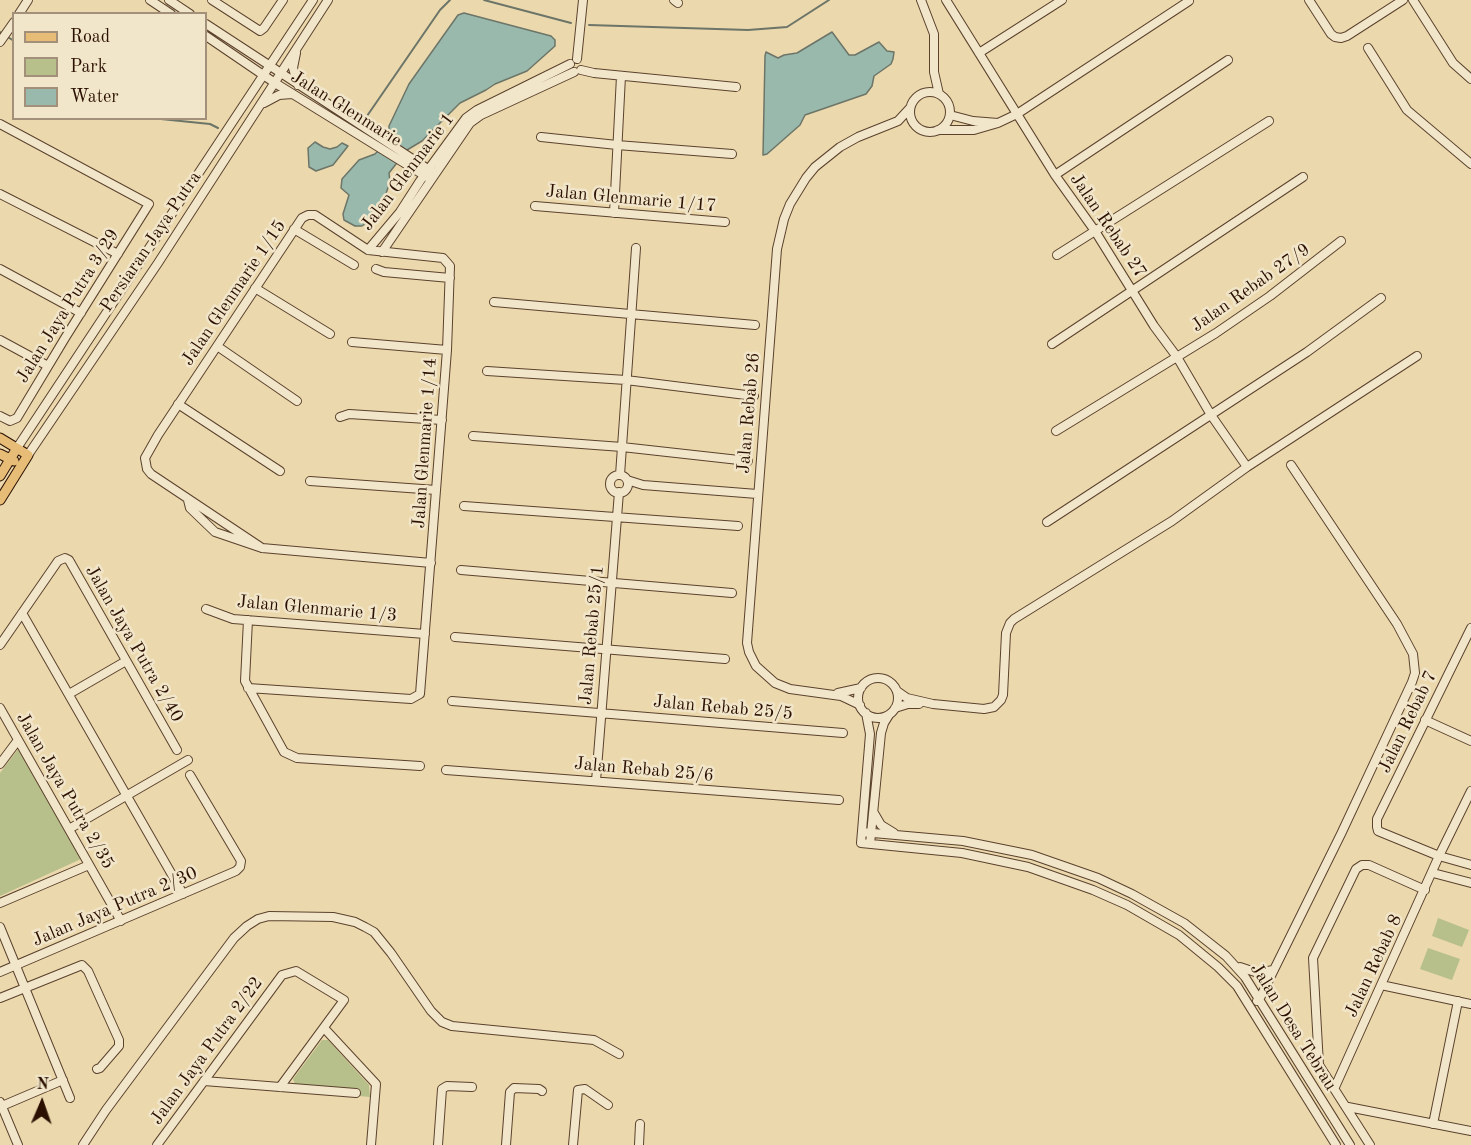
<!DOCTYPE html>
<style>
body{margin:0}
#map{position:relative;width:1471px;height:1145px;overflow:hidden;background:#ebd8ad;font-family:"Old Standard TT",serif}
canvas{display:block}
.legend{position:absolute;left:12px;top:12px;width:195px;height:108px;box-sizing:border-box;background:#f2e6ca;border:2px solid #a2907a;margin:0;padding:8px 10px;list-style:none;font-size:18px;color:#2b1002}
.legend li{display:flex;align-items:center;gap:12px;height:30px}
.legend b{width:30px;border:2px solid #a2907a}
.north{position:absolute;left:12px;top:1073px;width:60px;height:60px;-webkit-text-stroke:4px #f2e6ca;paint-order:stroke;rotate:2deg;font-size:16px;font-weight:700;line-height:24px;text-align:center;color:#2b1002}
.north::after{content:'';display:block;margin:auto;width:21px;height:27px;background:#2b1002;clip-path:polygon(50% 0,100% 100%,50% 72%,0 100%)}
</style>
<div id="map">
<canvas width="1471" height="1145"></canvas>
<ul class="legend">
<li><b style="height:8px;background:#e6bc76"></b>Road</li>
<li><b style="height:16px;background:#b7bf8a"></b>Park</li>
<li><b style="height:16px;background:#98b9ac"></b>Water</li>
</ul>
<div class="north">N</div>
</div>
<script>
const ctx = document.querySelector('canvas').getContext('2d');
ctx.lineJoin = 'round';
function fill(path, color) { ctx.fillStyle = color; ctx.fill(path, 'evenodd'); }
const poly = rows => new Path2D(rows.map(r => 'M' + r).join(''));
function trace(path, color, width, dash) { ctx.strokeStyle = color; ctx.lineWidth = width; ctx.lineCap = dash ? 'butt' : 'round'; ctx.setLineDash(dash || []); ctx.stroke(path); }
function label(font, color, halo, rows, align = 'center') {
  ctx.font = font + ' "Old Standard TT",serif'; ctx.lineWidth = 5; ctx.setLineDash([]); ctx.textBaseline = 'middle'; ctx.strokeStyle = halo; ctx.fillStyle = color; for (const [text, x, y, turn = 0] of rows) {
    ctx.save(); ctx.translate(x, y); ctx.rotate((+turn || 0) * Math.PI / 180); ctx.textAlign = isNaN(turn) ? turn : align; if (halo) ctx.strokeText(text, 0, 0); ctx.fillText(text, 0, 0); ctx.restore();
  }
}
fill(poly([
 [19,748,81,859,0,896,0,773],
 [1438,918,1469,930,1462,947,1432,936],
 [1428,948,1460,959,1452,980,1420,969],
 [322,1040,328,1040,369,1085,370,1097,359,1096,359,1089,295,1084,293,1079]
]), '#b7bf8a');
const water = poly([
 [464,13,551,36,555,40,555,46,527,71,495,84,486,90,460,103,422,141,407,150,389,173,390,182,383,202,369,221,362,226,355,226,344,220,343,214,349,195,341,188,342,179,359,160,375,154,379,150,389,135,389,126,409,84,458,15,464,13],
 [832,32,849,55,855,55,879,42,887,51,894,52,893,59,891,64,874,76,872,86,866,94,805,115,800,125,767,154,763,155,765,56,766,52,778,58,784,55,797,53,832,32],
 [315,142,323,147,330,149,337,147,342,143,348,146,333,165,316,171,309,167,308,148,315,142]
]);
fill(water, '#98b9ac');
trace(water, '#6c7568', 1.5);
trace(poly([
 [484,0,571,23],
 [589,25,748,30,787,27,829,0],
 [0,32,14,41],
 [367,116,440,10,450,0],
 [151,118,210,124,218,128]
]), '#6c7568', 2);
const minor = poly([
 [150,0,171,14],
 [169,0,190,14],
 [212,0,260,31,264,28,283,0],
 [674,0,678,3],
 [921,0,934,34,934,72,939,94],
 [946,0,1055,175,1095,231,1154,326,1177,357,1211,415,1247,467],
 [1309,0,1331,34,1335,37,1341,38,1347,36,1403,0],
 [1413,0,1453,63,1471,79],
 [19,14,28,0],
 [206,24,434,173],
 [206,36,275,83,427,177],
 [0,42,14,22],
 [1368,48,1407,110,1471,164],
 [296,53,293,68,298,85],
 [979,53,1062,0],
 [577,59,583,0],
 [581,70,594,73,736,87],
 '910 112a20 20 0 1 1 40 0a20 20 0 1 1-40 0Z',
 [264,103,279,95,292,94],
 [998,123,1017,114,1189,1],
 [0,124,149,204,65,338,17,418,10,421,0,416],
 [938,130,974,130,998,123,973,121,950,115],
 [541,137,617,145,732,154],
 [1055,175,1228,60],
 [0,194,118,254],
 [535,206,725,222],
 [614,213,621,76],
 [294,229,354,265],
 [368,250,400,212,420,181,466,118,477,110,570,64],
 [382,252,470,123,481,115,574,72],
 [1057,255,1269,121],
 [0,269,81,313],
 [376,269,384,272,450,278],
 [255,288,330,334],
 [494,302,755,325],
 [0,340,48,366],
 [352,342,447,350],
 [1052,344,1303,177],
 [217,346,297,401],
 [487,371,626,380,754,396],
 [178,404,280,471],
 [340,417,349,414,442,420],
 [1056,431,1216,333,1270,296,1341,241],
 [473,436,622,447,748,461],
 [17,448,313,0],
 [28,455,158,263,328,0],
 [620,475,636,248],
 '610 484a9 9 0 1 1 18 0a9 9 0 1 1-18 0Z',
 [627,480,643,485,757,494],
 [310,481,436,490],
 [188,500,190,508,215,532,262,548,431,563],
 [464,506,738,526],
 [1047,522,1307,352,1381,298],
 [461,570,732,593],
 [206,609,233,619,425,634],
 [22,613,183,894],
 [248,620,245,681,284,752,297,758,420,766],
 [1471,628,1377,819,1377,827,1378,831,1439,856,1471,865],
 [455,637,725,659],
 [0,645,58,561,65,558,69,560,177,750],
 '858 698a20 20 0 1 1 40 0a20 20 0 1 1-40 0Z',
 [248,688,411,699,420,694,447,350,450,266,443,258,368,250,315,215,308,215,302,218,158,435,145,458,147,469,151,474,262,548],
 [897,691,907,698,933,704,984,709,994,707,1001,700,1003,695,1006,633,1010,623,1014,619,1172,521,1247,467,1417,356],
 [838,693,861,688],
 [69,694,126,661],
 [452,701,843,733],
 [860,705,841,696,790,689,775,683,756,666,749,652,747,643,777,249,784,219,790,204,806,178,815,167,840,147,858,137,898,121,910,108],
 [0,708,121,921],
 [895,708,908,704,919,704],
 [866,713,870,734,861,843,962,853,1028,867,1093,890,1127,905,1179,935,1218,967,1237,986,1336,1145],
 [1425,720,1471,741],
 [0,764,18,740],
 [446,770,839,800],
 [596,781,619,492],
 [874,813,881,825,894,833],
 [69,829,188,760],
 [862,832,963,841,1032,855,1098,878,1132,894,1184,923,1226,956,1245,977,1350,1145],
 [870,844,881,733,884,723,889,715],
 [1433,873,1471,883],
 [0,903,89,865],
 [0,927,70,1098],
 [1240,967,1258,973,1273,970],
 [0,972,236,871,240,867,241,861,190,775],
 [1381,985,1471,1004],
 [0,998,82,965,88,971,119,1040,119,1046,100,1068,97,1069],
 [1257,1001,1259,1000,1341,834,1412,682,1415,673,1413,654,1397,624,1291,465],
 [324,1028,376,1084,371,1145],
 [204,1081,356,1093],
 [1335,1087,1439,856,1471,791],
 [0,1102,18,1145],
 [2,1106,63,1080],
 [1348,1107,1471,1131],
 [1433,1124,1458,1001],
 [83,1145,106,1110,234,938,247,926,258,919,269,916,333,917,355,922,365,927,374,932,391,953,431,1011,442,1022,452,1026,594,1040,619,1054],
 [157,1145,282,975,296,971,344,1000,280,1087],
 [438,1145,442,1089,447,1086,472,1087],
 [506,1145,510,1092,514,1088,539,1089,542,1091],
 [573,1145,578,1090,585,1089,608,1105],
 [639,1145,640,1124],
 [1370,1145,1319,1065,1313,958,1356,869,1362,865,1369,865,1425,890]
]);
const major = poly([
 [0,438,28,455,0,500],
 [0,454,14,461],
 [0,476,17,448]
]);
trace(minor, '#5b422d', 10);
trace(major, '#2b1002', 11);
trace(minor, '#f2e6ca', 8);
trace(major, '#e6bc76', 9);
label('18px', '#2b1002', '#f2e6ca', [
 ["Jalan Glenmarie",346,109,32],
 ["Jalan Glenmarie 1",408,172,-53],
 ["Jalan Glenmarie 1/17",631,199,5],
 ["Jalan Rebab 27",1108,226,56],
 ["Persiaran Jaya Putra",151,242,-56],
 ["Jalan Rebab 27/9",1251,288,-35],
 ["Jalan Glenmarie 1/15",234,293,-56],
 ["Jalan Jaya Putra 3/29",68,306,-58],
 ["Jalan Rebab 26",749,413,-85],
 ["Jalan Glenmarie 1/14",425,443,-86],
 ["Jalan Glenmarie 1/3",317,609,5],
 ["Jalan Rebab 25/1",592,635,-85],
 ["Jalan Jaya Putra 2/40",134,644,60],
 ["Jalan Rebab 25/5",723,708,5],
 ["Jalan Rebab 7",1408,722,-64],
 ["Jalan Rebab 25/6",644,770,5],
 ["Jalan Jaya Putra 2/35",65,791,60],
 ["Jalan Jaya Putra 2/30",115,907,-23],
 ["Jalan Rebab 8",1374,966,-65],
 ["Jalan Desa Tebrau",1293,1027,58],
 ["Jalan Jaya Putra 2/22",207,1051,-54]
]);
</script>
